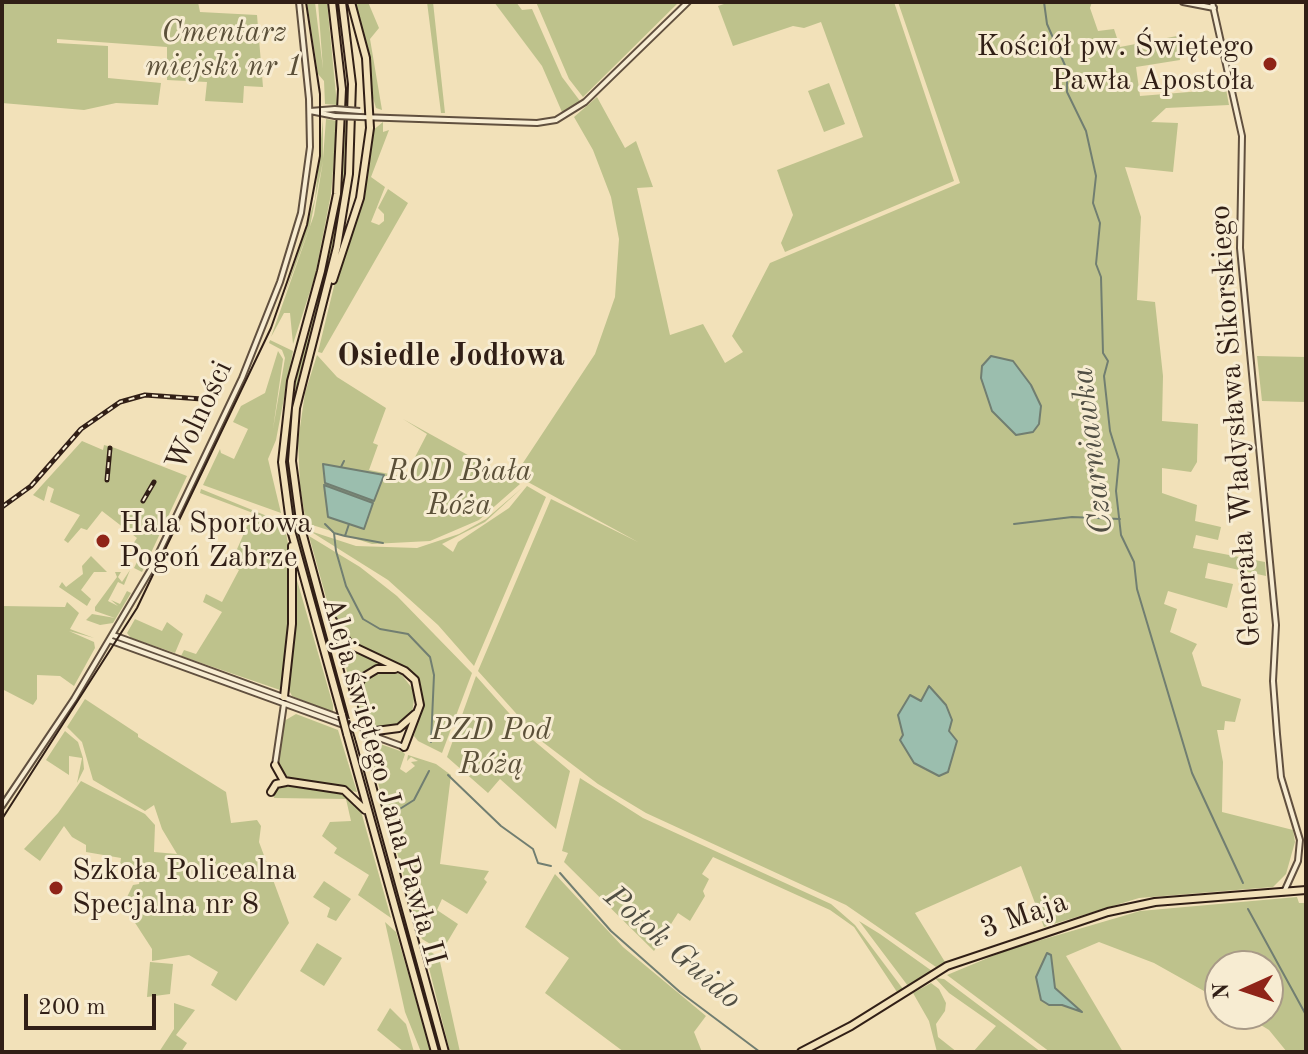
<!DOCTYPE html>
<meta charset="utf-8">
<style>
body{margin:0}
#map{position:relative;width:1308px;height:1054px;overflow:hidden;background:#f2e1b9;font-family:"Old Standard TT",serif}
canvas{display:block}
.frame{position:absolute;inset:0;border:4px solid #311f16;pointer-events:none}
.north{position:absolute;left:1204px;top:950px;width:80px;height:80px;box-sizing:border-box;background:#f7ecd2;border:2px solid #a89a87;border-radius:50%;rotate:267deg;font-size:22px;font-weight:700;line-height:32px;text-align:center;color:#311f16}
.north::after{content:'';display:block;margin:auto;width:28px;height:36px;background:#8f2418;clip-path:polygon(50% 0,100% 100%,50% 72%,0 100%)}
.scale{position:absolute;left:24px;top:994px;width:132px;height:36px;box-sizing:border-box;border:4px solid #311f16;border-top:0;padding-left:10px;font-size:24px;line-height:28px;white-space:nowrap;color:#311f16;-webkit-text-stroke:6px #f7ecd2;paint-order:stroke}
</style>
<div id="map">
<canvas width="1308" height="1054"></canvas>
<div class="frame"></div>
<div class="north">N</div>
<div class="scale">200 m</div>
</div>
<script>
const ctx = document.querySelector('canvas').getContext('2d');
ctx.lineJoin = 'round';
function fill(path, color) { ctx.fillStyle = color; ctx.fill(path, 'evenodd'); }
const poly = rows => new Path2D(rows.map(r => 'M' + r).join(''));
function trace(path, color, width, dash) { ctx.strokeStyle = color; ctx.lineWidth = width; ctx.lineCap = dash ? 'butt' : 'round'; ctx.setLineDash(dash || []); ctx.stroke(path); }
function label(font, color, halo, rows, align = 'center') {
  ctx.font = font + ' "Old Standard TT",serif'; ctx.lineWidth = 6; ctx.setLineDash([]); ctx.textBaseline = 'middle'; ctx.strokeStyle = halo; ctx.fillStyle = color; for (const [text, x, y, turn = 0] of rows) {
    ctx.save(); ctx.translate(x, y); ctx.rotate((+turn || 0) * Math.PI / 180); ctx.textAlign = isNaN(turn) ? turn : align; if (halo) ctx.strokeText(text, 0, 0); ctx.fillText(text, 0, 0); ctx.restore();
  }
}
fill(poly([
 [2,2,198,2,200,12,257,15,263,87,244,86,243,103,205,101,207,82,167,80,167,47,57,39,57,43,108,46,108,78,161,83,158,105,116,103,84,110,2,103],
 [307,2,315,2,323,69,318,2,327,2,337,105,325,104,324,81,318,74],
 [354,2,368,2,379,28,370,39,382,110,376,108,373,98,368,57],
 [427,2,433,2,445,113,441,113],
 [494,2,516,2,522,10,532,9,562,77,580,101,562,112,542,66],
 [536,2,679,2,583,97,569,79],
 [730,2,894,2,954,181,785,252,781,243,793,215,777,170,863,137,821,22,804,28,793,26,733,46,718,6],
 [898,2,1092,2,1090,8,1098,31,1114,29,1120,47,1177,36,1180,60,1136,67,1140,96,1226,89,1229,105,1166,108,1151,122,1178,123,1173,172,1125,167,1141,217,1137,300,1155,302,1163,376,1162,421,1198,424,1197,462,1191,472,1162,468,1162,493,1197,505,1195,521,1221,527,1218,540,1196,535,1193,548,1265,562,1266,576,1208,563,1205,578,1233,584,1227,608,1168,591,1164,604,1177,609,1170,632,1197,644,1192,653,1202,686,1241,699,1235,722,1225,721,1224,730,1217,730,1223,762,1222,812,1293,830,1295,842,1286,874,1273,887,1139,898,1044,927,1021,866,915,913,945,962,936,967,846,905,646,813,598,784,540,740,478,671,551,499,638,542,515,475,595,354,615,297,619,239,611,197,593,150,574,117,597,97,625,148,636,141,653,187,637,188,670,335,703,324,725,363,743,352,732,336,770,263,960,183],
 [829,83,845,124,824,132,808,91],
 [323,119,323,159,326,119,337,121,331,194,315,276,293,344,290,313,284,313,271,337,314,215,323,161,310,226,284,297,315,199],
 [346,121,348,150,340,215,300,376,288,454,296,521,349,717,346,716,299,549,291,511,285,458,293,390,337,217],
 [383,122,383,132,389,130,371,177,385,187,371,222,379,225,384,221,384,214,378,208,388,189,408,203,322,353,318,352,335,282,363,197,372,131],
 [270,340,293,351,276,440,268,459,281,513,203,485,220,449,221,453,234,459,248,429,233,422,241,406,265,393,278,351,283,359,273,429,285,358,282,350,269,343],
 [317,355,337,377,386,408,373,443,378,445,369,470,410,478,416,465,412,463,427,434,403,419,520,484,479,520,430,541,372,544,306,523,300,486,298,441,305,393],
 [323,464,383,475,374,501,356,494],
 [325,486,373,503,364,529,328,517],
 [1257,356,1306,357,1306,402,1262,401],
 [82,441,103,450,104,445,115,448,187,476,142,572,134,568,143,550,133,544,137,538,102,511,87,530,81,528,68,543,64,540,80,515,50,502,54,489,48,486,44,501,33,495],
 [527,486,546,497,474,666,438,625,388,580,310,531,356,546,417,548,459,534,486,519,522,488,485,522,442,544,453,552,458,542,509,508],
 [201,489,284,523,290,554,291,614,280,690,181,656,184,650,196,654,222,612,203,602,206,594,222,602,239,570,230,565,253,513,200,493],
 [309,536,360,567,397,596,472,673,442,753,418,741,414,736,422,699,413,676,355,647,332,619],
 [91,556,107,572,94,572,81,590,91,599,87,606,59,587,62,582,66,587,83,574,82,566],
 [130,570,124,585,118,582,108,601,118,606,111,600,120,604,127,591,131,593,113,623,100,625,86,620,92,614,115,618,95,611,95,607,117,577,115,572,121,572,118,577,122,582],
 [297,580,333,705,333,713,292,696,288,688],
 [67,602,79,613,70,629,94,638,69,631,94,642,95,648,74,686,60,676,37,675,37,699,33,705,2,689,2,606,65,607],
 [135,619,162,631,167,622,183,634,175,653,131,638,127,633],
 [338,639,381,664,364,673,352,689],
 [378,671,401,674,415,692,412,714,396,726,378,728,362,722,358,713,356,695,363,680],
 [476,676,533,740,570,771,556,829,500,779,488,793,447,757],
 [85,699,138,734,138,737,226,792,231,823,257,820,261,826,259,842,289,923,236,1001,211,985,218,972,189,955,152,961,152,949,130,915,137,901,127,897,133,885,139,884,142,869,120,865,121,858,86,852,86,845,72,837,64,826,40,861,24,849,58,813,81,781,145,814,155,825,154,852,177,854,162,829,154,805,145,811,93,780,82,742,67,727],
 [296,714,338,730,357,792,284,779,278,766,284,721],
 [65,731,78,742,83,758,84,769,77,783,82,758,69,756,69,775,46,760],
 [366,739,403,752,405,754,400,769,406,773,415,766,411,762,418,761,411,757,407,761,408,755,436,764,451,775,440,864,489,871,484,879,487,882,467,914,442,899,437,910,458,924,442,951,422,939,419,932],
 [580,778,643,818,831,904,855,925,903,989,897,992,854,927,830,910,713,857,702,874,709,879,703,891,705,896,690,921,678,913,654,951,564,862,568,853,562,851],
 [281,784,340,790,359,804,391,918,358,895,369,875,334,853,337,848,322,836,330,822,351,821,346,799,274,798,275,787],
 [555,874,623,947,706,1016,694,1032,702,1052,624,1052,545,993,569,958,525,927],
 [324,881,351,899,336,921,327,917,330,908,313,897],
 [1297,897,1299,903,1306,903,1306,1052,1287,1052,1269,1030,1243,1014,1268,1014,1268,966,1220,966,1220,1000,1154,963,1099,942,1066,956,1123,1052,1050,1052,947,975,1007,950,1140,911],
 [859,921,880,934,932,971,908,986],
 [385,922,396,932,431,1052,421,1052,405,1012],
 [317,943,342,958,324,986,300,971],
 [424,948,439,957,460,1052,450,1052],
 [150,962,173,964,170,994,147,997],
 [935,978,944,979,1041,1052,973,1052,996,1026,949,993],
 [931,983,939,989,946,1003,945,1011,936,1024,938,1037,957,1052,937,1052,929,1021,913,993],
 [174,1003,195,1010,176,1035,187,1043,181,1052,159,1052,174,1029],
 [390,1008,406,1024,414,1052,404,1052,377,1030]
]), '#bec28c');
const water = poly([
 [991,356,1013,361,1031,385,1041,406,1039,424,1033,432,1016,435,992,411,981,378,982,366,991,356],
 [323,464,384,475,374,501,325,483,323,464],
 [324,485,373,503,364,529,328,517,324,485],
 [929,686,946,705,952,720,949,731,957,741,948,772,939,776,914,763,900,740,903,735,898,715,910,695,921,701,929,686],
 [1047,953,1051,955,1055,988,1082,1012,1062,1005,1049,1005,1041,1000,1036,977,1047,953]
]);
fill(water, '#9bbeae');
trace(water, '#717e71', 2);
trace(poly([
 [1044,2,1047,24,1067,70,1067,92,1086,131,1096,176,1093,203,1100,223,1096,264,1101,277,1103,353,1108,361,1104,376,1110,431,1119,460,1116,491,1121,535,1134,562,1137,589,1192,773,1243,883],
 [341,467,344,461],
 [325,524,334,533],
 [349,524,345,536,334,533,336,551,346,586,363,619,380,629,408,634,430,657,434,675,431,742],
 [1014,524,1072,517,1120,519],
 [345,536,383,543],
 [448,775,501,826,533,849,538,863,551,866],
 [395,812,414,800,429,771],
 [560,873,611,931,680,992,760,1052],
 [1248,909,1306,1015]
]), '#717e71', 2);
const minor = poly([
 [1183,2,1214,8],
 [1212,2,1242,136,1240,248,1276,625,1273,681,1277,734,1281,777,1300,840,1298,861,1284,892],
 [310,111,335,116],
 [310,111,335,109],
 [360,117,537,123,556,120,585,102,688,2],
 [113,635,376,731],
 [109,640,404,747],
 [275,765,284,704],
 [2,806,74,699,151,569,242,378,280,282,301,213,310,147,309,99,299,2]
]);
const major = poly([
 [332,2,342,89,337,194,321,271,291,381,282,462,291,530,342,715],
 [342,2,352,84,349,174,337,247,296,408,292,461,301,528,353,719],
 [333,280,360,198,370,128,366,58,351,2],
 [327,612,350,645,405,671,415,680,420,705,404,747],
 [284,697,292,624,292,546],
 [353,714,356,689,362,678,377,669,395,669],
 [376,731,399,728,415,714],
 [347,734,435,1052],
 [359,738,445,1052],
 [275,765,284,781,344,790,365,810],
 [271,792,276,784,286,782],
 [801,1052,851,1026,947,966,1108,912,1155,902,1306,890]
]);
trace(minor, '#61503f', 8);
trace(major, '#311f16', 10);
trace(minor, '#f7ecd2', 4);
trace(major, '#f2e1b9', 6);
trace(poly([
 [2,819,137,608,271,328,307,225,320,156,320,94,306,2]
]), '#311f16', 2);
const rail = poly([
 [107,480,110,448],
 [143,501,154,482],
 [2,507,31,486,81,429,120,402,145,395,202,399]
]);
trace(rail, '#311f16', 5);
trace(rail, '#f7ecd2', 2, [6]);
const minorBridge = poly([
 [335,109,360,111],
 [335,116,360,117]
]);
const majorBridge = poly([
 [342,715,347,734],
 [353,719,359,738]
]);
trace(minorBridge, '#61503f', 8, []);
trace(majorBridge, '#311f16', 10, []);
trace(minorBridge, '#f7ecd2', 4);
trace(majorBridge, '#f2e1b9', 6);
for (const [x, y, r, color] of [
 [1270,64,8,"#8f2418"],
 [103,541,8,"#8f2418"],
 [56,888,8,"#8f2418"]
]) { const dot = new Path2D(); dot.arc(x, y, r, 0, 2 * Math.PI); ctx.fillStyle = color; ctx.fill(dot); trace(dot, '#f7ecd2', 3); }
label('italic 30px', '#5b5039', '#f7ecd2', [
 ["Cmentarz",224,33],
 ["miejski nr 1",224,67],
 ["ROD Biała",459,472],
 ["Róża",459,506],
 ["PZD Pod",491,731],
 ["Różą",491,765]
]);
label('30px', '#311f16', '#f7ecd2', [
 ["Kościół pw. Świętego",1254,47,"right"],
 ["Pawła Apostoła",1254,81,"right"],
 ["Hala Sportowa",119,524],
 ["Pogoń Zabrze",119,558],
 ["Szkoła Policealna",72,871],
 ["Specjalna nr 8",72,905]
], 'left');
label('30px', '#311f16', '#f7ecd2', [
 ["Wolności",200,416,-65],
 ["Generała Władysława Sikorskiego",1236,426,-94],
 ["Aleja świętego Jana Pawła II",383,781,74],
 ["3 Maja",1024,916,-19]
]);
label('bold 32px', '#311f16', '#f7ecd2', [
 ["Osiedle Jodłowa",451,357]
]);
label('italic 32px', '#514f44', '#f7ecd2', [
 ["Czarniawka",1093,451,-97],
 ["Potok Guido",672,948,41]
]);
</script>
